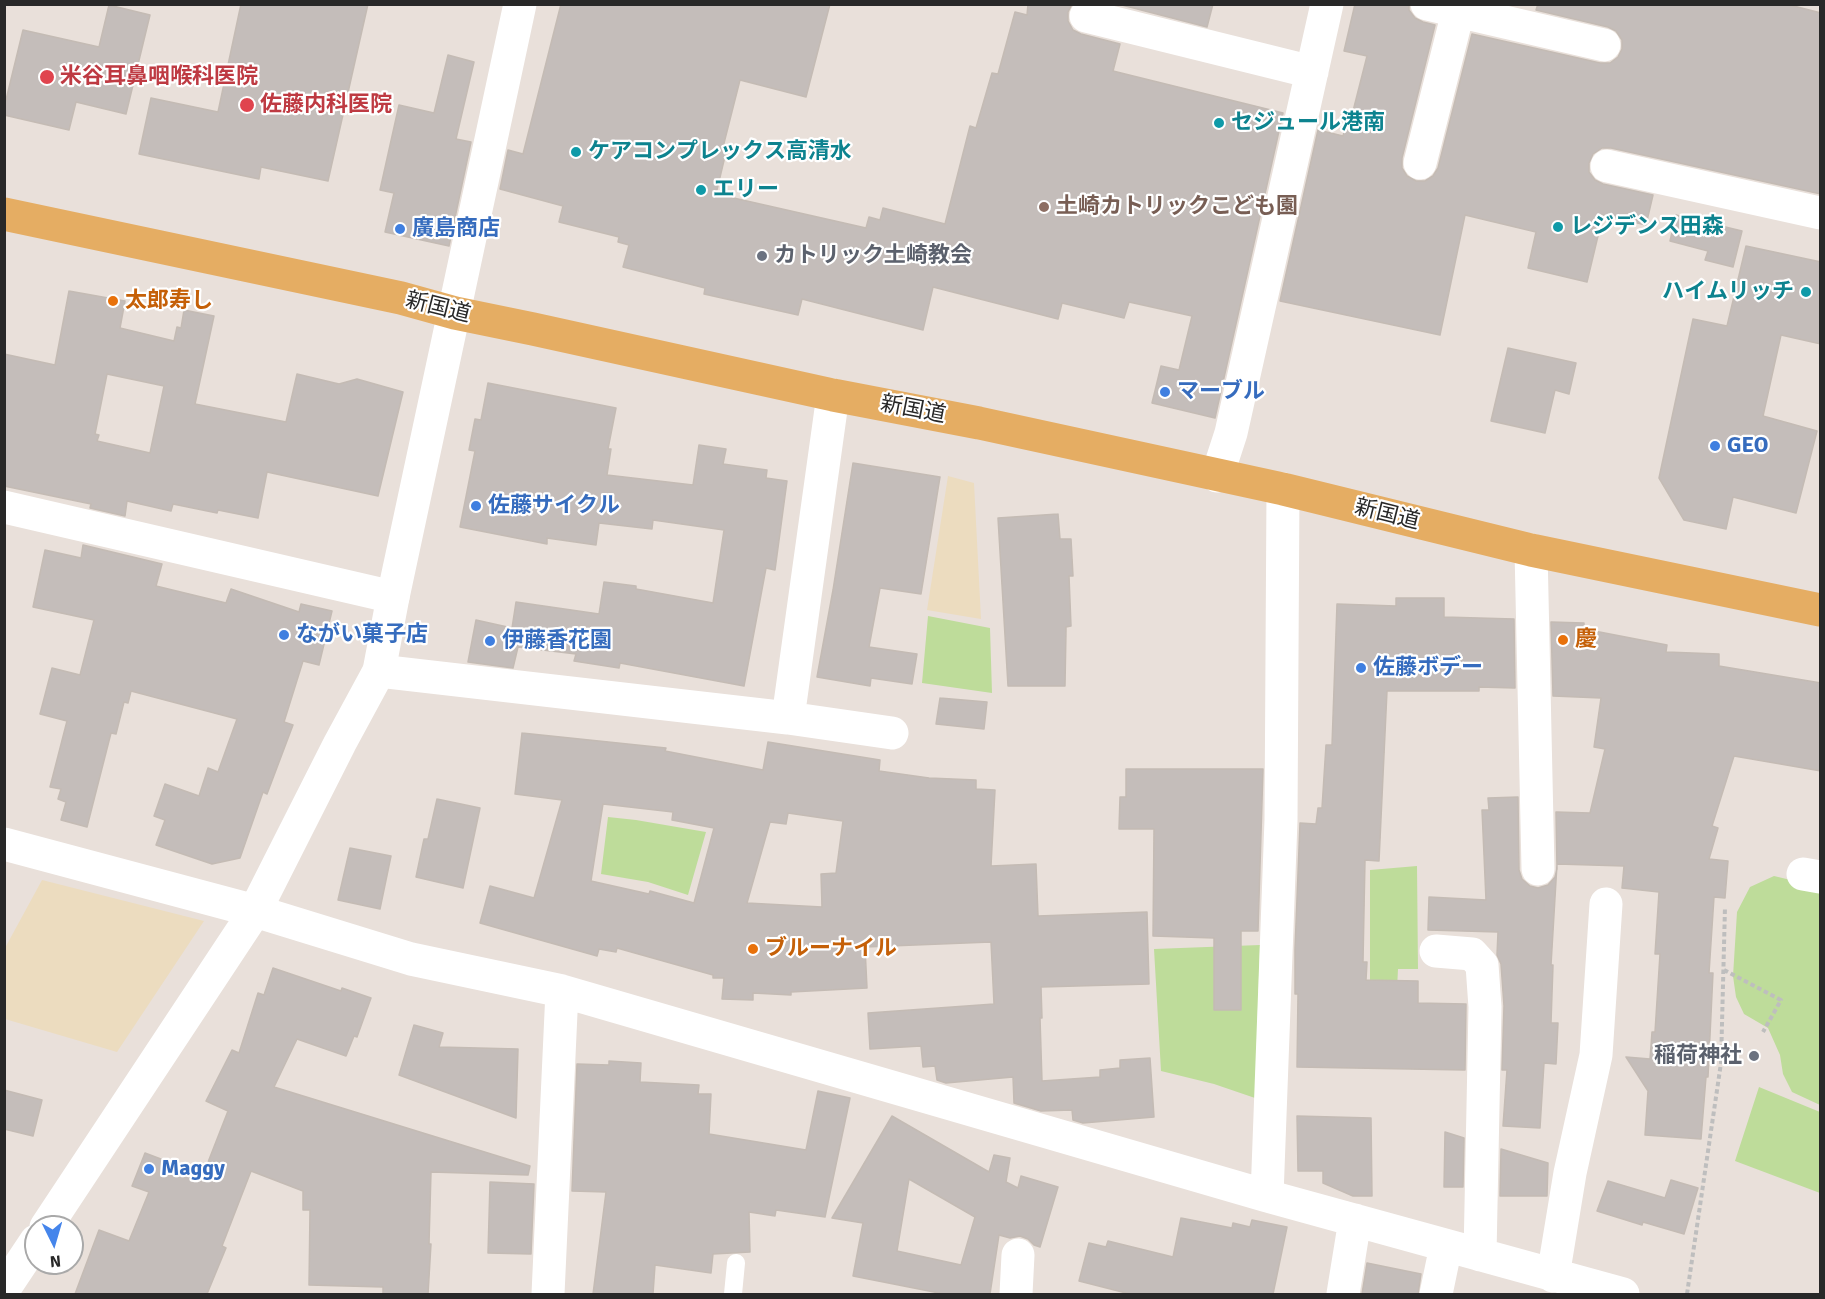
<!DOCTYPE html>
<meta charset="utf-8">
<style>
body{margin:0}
#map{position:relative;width:1825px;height:1299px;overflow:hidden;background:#e9e0da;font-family:Signika,sans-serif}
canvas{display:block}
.frame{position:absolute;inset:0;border:6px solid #282828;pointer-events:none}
.north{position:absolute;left:24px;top:1215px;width:60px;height:60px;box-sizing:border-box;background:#fff;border:2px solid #a9a9a9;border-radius:50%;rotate:175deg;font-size:16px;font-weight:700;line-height:24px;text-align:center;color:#282828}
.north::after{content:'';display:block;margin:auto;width:21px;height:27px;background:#4585eb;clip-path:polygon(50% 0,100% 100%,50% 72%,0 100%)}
</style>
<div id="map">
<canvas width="1825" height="1299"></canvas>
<div class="frame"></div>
<div class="north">N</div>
</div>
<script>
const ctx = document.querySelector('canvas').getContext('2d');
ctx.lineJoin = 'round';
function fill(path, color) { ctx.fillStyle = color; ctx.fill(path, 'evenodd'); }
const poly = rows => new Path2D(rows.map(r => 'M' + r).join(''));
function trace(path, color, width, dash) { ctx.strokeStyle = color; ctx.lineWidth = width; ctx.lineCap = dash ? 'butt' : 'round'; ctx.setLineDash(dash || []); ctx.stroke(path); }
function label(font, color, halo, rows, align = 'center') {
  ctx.font = font + ' Signika,"Noto Sans JP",sans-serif'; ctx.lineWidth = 4.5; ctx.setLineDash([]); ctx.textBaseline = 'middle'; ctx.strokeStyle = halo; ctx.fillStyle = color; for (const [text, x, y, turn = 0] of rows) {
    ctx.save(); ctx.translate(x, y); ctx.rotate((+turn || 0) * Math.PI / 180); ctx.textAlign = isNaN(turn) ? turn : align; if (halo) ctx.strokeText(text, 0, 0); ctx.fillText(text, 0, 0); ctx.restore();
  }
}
fill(poly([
 [928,616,990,628,992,693,922,683],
 [608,817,636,820,706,832,688,895,648,882,601,874],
 [1417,866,1418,969,1398,969,1396,1010,1370,998,1370,870],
 [1774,876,1820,887,1820,1105,1792,1092,1783,1074,1780,1055,1768,1028,1744,1014,1736,997,1733,976,1737,912,1750,887],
 [1260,945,1255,1098,1214,1084,1161,1071,1154,949],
 [1759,1087,1820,1112,1820,1193,1735,1161]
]), '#bedc9a');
fill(poly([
 [948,476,974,483,981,619,927,610],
 [42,880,204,921,117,1052,5,1019,5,948]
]), '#ecdcbf');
const building = poly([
 [241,4,368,4,328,181,261,167,259,179,139,154,151,98,218,112,241,4],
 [561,4,830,4,806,97,740,80,722,151,726,152,716,194,866,228,869,217,880,220,883,208,945,224,970,126,976,128,992,73,998,74,1015,12,1027,15,1028,4,1072,4,1068,12,1068,21,1073,30,1081,34,1120,44,1113,71,1283,113,1215,418,1152,403,1161,366,1179,370,1192,316,1129,302,1124,318,1062,303,1058,319,933,287,923,330,802,299,798,315,704,294,705,288,623,267,629,245,618,242,619,237,559,222,563,206,500,189,508,150,523,154,561,4],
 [1118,4,1213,4,1207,27,1118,4],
 [1355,4,1409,4,1409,10,1415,18,1423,22,1435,25,1402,158,1402,168,1407,176,1416,181,1425,181,1433,176,1438,168,1472,34,1600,63,1610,63,1618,57,1622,49,1622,40,1616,31,1608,27,1536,10,1538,4,1786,4,1821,13,1821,194,1611,148,1602,148,1593,154,1589,163,1589,172,1595,180,1603,184,1653,195,1646,225,1603,215,1587,282,1528,268,1536,232,1465,215,1440,335,1280,301,1318,130,1343,136,1348,118,1351,119,1367,56,1344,51,1355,4],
 [109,5,150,15,126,114,76,102,69,130,4,115,4,108,23,30,99,47,109,5],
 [448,55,474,62,456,139,471,142,449,246,385,232,394,193,380,190,399,105,434,113,448,55],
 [1676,215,1742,231,1733,267,1705,260,1708,251,1670,241,1676,215],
 [1746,246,1821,262,1821,344,1781,335,1763,416,1817,431,1796,513,1733,497,1726,529,1684,520,1659,478,1693,319,1727,326,1746,246],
 [69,291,125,301,120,328,174,341,177,327,181,328,184,310,214,316,195,404,286,422,297,374,339,384,357,379,403,392,378,496,267,472,258,518,218,510,217,513,173,504,171,511,127,501,125,516,90,508,91,504,4,486,4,354,55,365,69,291],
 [107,374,164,386,150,453,97,441,99,435,95,434,107,374],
 [1508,348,1576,363,1569,394,1555,390,1545,433,1491,421,1508,348],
 [488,383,616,408,608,449,611,449,607,475,693,485,699,445,726,449,723,464,767,470,766,478,787,481,775,570,766,568,744,686,620,663,619,668,574,661,576,654,518,647,513,668,468,662,476,620,512,628,516,602,599,614,604,582,636,586,636,589,713,603,724,530,653,520,652,529,599,523,596,545,547,538,547,544,460,527,475,451,469,450,475,419,481,420,488,383],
 [853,463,940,477,921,594,880,588,869,647,917,654,912,684,871,678,870,686,817,677,833,590,853,463],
 [1058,514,1060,539,1071,539,1073,576,1069,576,1071,626,1066,627,1066,631,1065,686,1008,686,998,518,1058,514],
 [83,545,162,564,156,586,226,603,231,589,299,612,301,604,332,611,319,665,303,661,284,722,293,725,267,794,263,792,240,858,212,864,156,845,165,820,154,816,165,784,199,796,208,768,218,772,237,719,131,691,128,703,124,702,116,734,111,733,87,827,61,820,66,802,58,799,61,789,50,787,67,721,40,714,52,668,80,675,94,620,33,607,45,550,81,558,83,545],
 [1396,598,1444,598,1444,617,1514,619,1515,688,1479,687,1479,691,1387,691,1379,861,1365,860,1363,962,1367,962,1366,980,1418,981,1418,1003,1466,1004,1465,1070,1297,1067,1298,994,1295,994,1295,949,1300,823,1316,824,1318,808,1322,808,1326,745,1332,745,1337,604,1396,606,1396,598],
 [1551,622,1584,623,1584,629,1667,645,1666,652,1719,654,1719,666,1821,683,1821,771,1734,756,1712,826,1718,828,1709,859,1728,861,1725,898,1714,897,1709,973,1713,973,1708,1077,1706,1077,1701,1139,1645,1135,1648,1091,1626,1057,1650,1059,1652,1032,1655,1032,1660,954,1655,954,1659,892,1622,888,1624,866,1557,864,1551,965,1553,965,1551,1023,1558,1023,1556,1064,1544,1063,1540,1128,1503,1126,1507,1070,1502,1070,1504,1006,1501,964,1497,955,1498,932,1428,930,1429,897,1486,900,1482,810,1489,810,1488,798,1518,797,1519,870,1522,879,1530,886,1538,888,1548,885,1555,877,1557,869,1556,812,1590,813,1605,749,1594,747,1601,698,1553,696,1551,622],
 [940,698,987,702,984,729,936,724,940,698],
 [522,733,666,748,665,751,763,770,768,742,880,760,879,771,929,778,976,780,976,789,995,790,991,866,1036,864,1038,916,1147,912,1149,984,1041,987,1042,1018,1040,1018,1042,1081,1100,1077,1100,1070,1120,1068,1120,1060,1150,1058,1154,1117,1083,1123,1073,1120,1072,1110,1041,1111,1014,1103,1013,1077,946,1083,937,1080,935,1066,923,1067,921,1046,870,1049,868,1013,994,1004,991,942,865,947,867,988,791,992,791,995,753,993,753,1000,722,999,724,978,713,978,713,975,617,948,616,952,599,949,597,956,480,923,490,886,534,898,562,800,515,794,522,733],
 [603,804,673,812,672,820,714,828,694,903,650,891,649,894,591,881,603,804],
 [788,813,843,821,836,873,821,874,822,907,747,903,770,822,786,824,788,813],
 [1126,769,1263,769,1258,931,1241,931,1241,1010,1214,1010,1214,938,1153,936,1154,829,1119,829,1120,797,1126,797,1126,769],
 [437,799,480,808,463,888,416,877,424,839,428,839,437,799],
 [350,848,391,856,380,909,338,900,350,848],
 [273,968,341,991,342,988,371,998,357,1037,354,1036,346,1056,297,1039,274,1087,530,1166,528,1175,431,1172,429,1244,431,1244,428,1294,383,1294,383,1287,309,1285,310,1210,303,1210,303,1191,251,1171,222,1246,226,1248,207,1294,75,1294,99,1230,129,1241,149,1192,132,1186,145,1153,203,1175,228,1111,206,1101,232,1050,239,1053,258,993,264,995,273,968],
 [414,1025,443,1033,439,1047,518,1049,516,1118,399,1075,414,1025],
 [609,1061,641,1063,640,1082,699,1085,698,1094,711,1094,709,1134,806,1150,818,1091,850,1098,825,1217,776,1210,775,1216,749,1212,750,1252,713,1254,711,1273,655,1265,653,1294,593,1294,606,1192,572,1191,577,1064,609,1065,609,1061],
 [4,1090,42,1100,33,1136,4,1129,4,1090],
 [892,1116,989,1172,994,1155,1010,1158,1006,1182,1018,1188,1021,1176,1058,1187,1040,1247,1034,1245,1028,1239,1020,1236,1010,1238,999,1235,990,1294,944,1294,853,1276,863,1223,832,1218,892,1116],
 [909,1179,975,1217,961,1265,897,1251,909,1179],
 [1297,1116,1371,1118,1372,1196,1353,1196,1323,1183,1323,1171,1298,1171,1297,1116],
 [1445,1132,1464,1138,1463,1187,1444,1187,1445,1132],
 [1501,1149,1548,1163,1547,1196,1500,1196,1501,1149],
 [1671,1180,1698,1188,1684,1234,1643,1222,1642,1225,1597,1211,1608,1181,1665,1198,1671,1180],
 [490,1182,534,1184,531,1254,488,1253,490,1182],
 [1181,1218,1232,1228,1233,1223,1250,1227,1252,1220,1287,1227,1273,1294,1130,1294,1079,1281,1089,1243,1106,1247,1108,1241,1173,1257,1181,1218],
 [1367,1263,1421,1274,1418,1294,1362,1294,1367,1263]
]);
fill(building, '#c4bdba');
trace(building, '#c4bbb4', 1.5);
trace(poly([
 [1724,970,1781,1000,1763,1032],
 [1687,1294,1721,1063,1725,907]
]), '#bebebe', 4, [4.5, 3]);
trace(poly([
 [733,1294,736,1263]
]), '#fff', 18);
trace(poly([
 [1427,4,1604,45],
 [1086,16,1312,72],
 [1420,163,1458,12],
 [1607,166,1820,213],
 [1217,476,1231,433,1327,4],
 [4,507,393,597],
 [1531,550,1538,869],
 [379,671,788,718,892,733],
 [788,718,833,395],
 [1803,874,1820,877],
 [255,911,411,959,562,991,1267,1196,1623,1294],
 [1436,951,1472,954,1482,965,1485,1007,1480,1255],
 [1267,1196,1281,820,1283,489],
 [1553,1276,1570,1173,1596,1055,1606,904],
 [548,1294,562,991],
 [1016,1294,1018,1255],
 [1343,1294,1355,1220],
 [1436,1294,1446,1246]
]), '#fff', 33);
trace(poly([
 [4,844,255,911],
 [46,1227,255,911,340,743,379,671,393,597,520,4],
 [4,1289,36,1241]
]), '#fff', 33);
trace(poly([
 [4,214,401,298,455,313,533,329,833,395,979,423,1283,489,1531,550,1820,610]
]), '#e5ad63', 33);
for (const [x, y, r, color] of [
 [47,77,8,"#e0444e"],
 [247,105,8,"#e0444e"],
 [1219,123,6,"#0f9aa8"],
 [576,152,6,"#0f9aa8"],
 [701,190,6,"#0f9aa8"],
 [1044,207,6,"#8d6e63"],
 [1558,227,6,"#0f9aa8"],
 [400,229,6,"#3f7fe0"],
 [762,256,6,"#6b7280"],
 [1806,292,6,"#0f9aa8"],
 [113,301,6,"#e8710a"],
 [1165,392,6,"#3f7fe0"],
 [1715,446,6,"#3f7fe0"],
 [476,506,6,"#3f7fe0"],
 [284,635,6,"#3f7fe0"],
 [1563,640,6,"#e8710a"],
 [490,641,6,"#3f7fe0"],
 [1361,668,6,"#3f7fe0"],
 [753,949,6,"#e8710a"],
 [1754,1056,6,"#6b7280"],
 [149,1169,6,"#3f7fe0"]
]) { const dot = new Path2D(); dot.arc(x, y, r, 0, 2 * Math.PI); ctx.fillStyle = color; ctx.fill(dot); trace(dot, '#fff', 2); }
label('bold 22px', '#be3a42', '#fff', [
 ["米谷耳鼻咽喉科医院",60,77],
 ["佐藤内科医院",260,105]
], 'left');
label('bold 22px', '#0d838f', '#fff', [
 ["セジュール港南",1231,123],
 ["ケアコンプレックス高清水",588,152],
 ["エリー",713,190],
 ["レジデンス田森",1570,227],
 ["ハイムリッチ",1794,292,"right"]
], 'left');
label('bold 22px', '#785e54', '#fff', [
 ["土崎カトリックこども園",1056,207]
], 'left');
label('bold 22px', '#366cbe', '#fff', [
 ["廣島商店",412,229],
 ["マーブル",1177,392],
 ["GEO",1727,446],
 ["佐藤サイクル",488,506],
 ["ながい菓子店",296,635],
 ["伊藤香花園",502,641],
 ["佐藤ボデー",1373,668],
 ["Maggy",161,1169]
], 'left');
label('bold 22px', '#5b616d', '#fff', [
 ["カトリック土崎教会",774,256],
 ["稲荷神社",1742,1056,"right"]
], 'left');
label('bold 22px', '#c56008', '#fff', [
 ["太郎寿し",125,301],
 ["慶",1575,640],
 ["ブルーナイル",765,949]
], 'left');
label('22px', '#282828', '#fff', [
 ["新国道",438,308,14],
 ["新国道",913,410,11],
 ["新国道",1387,515,14]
]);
</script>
